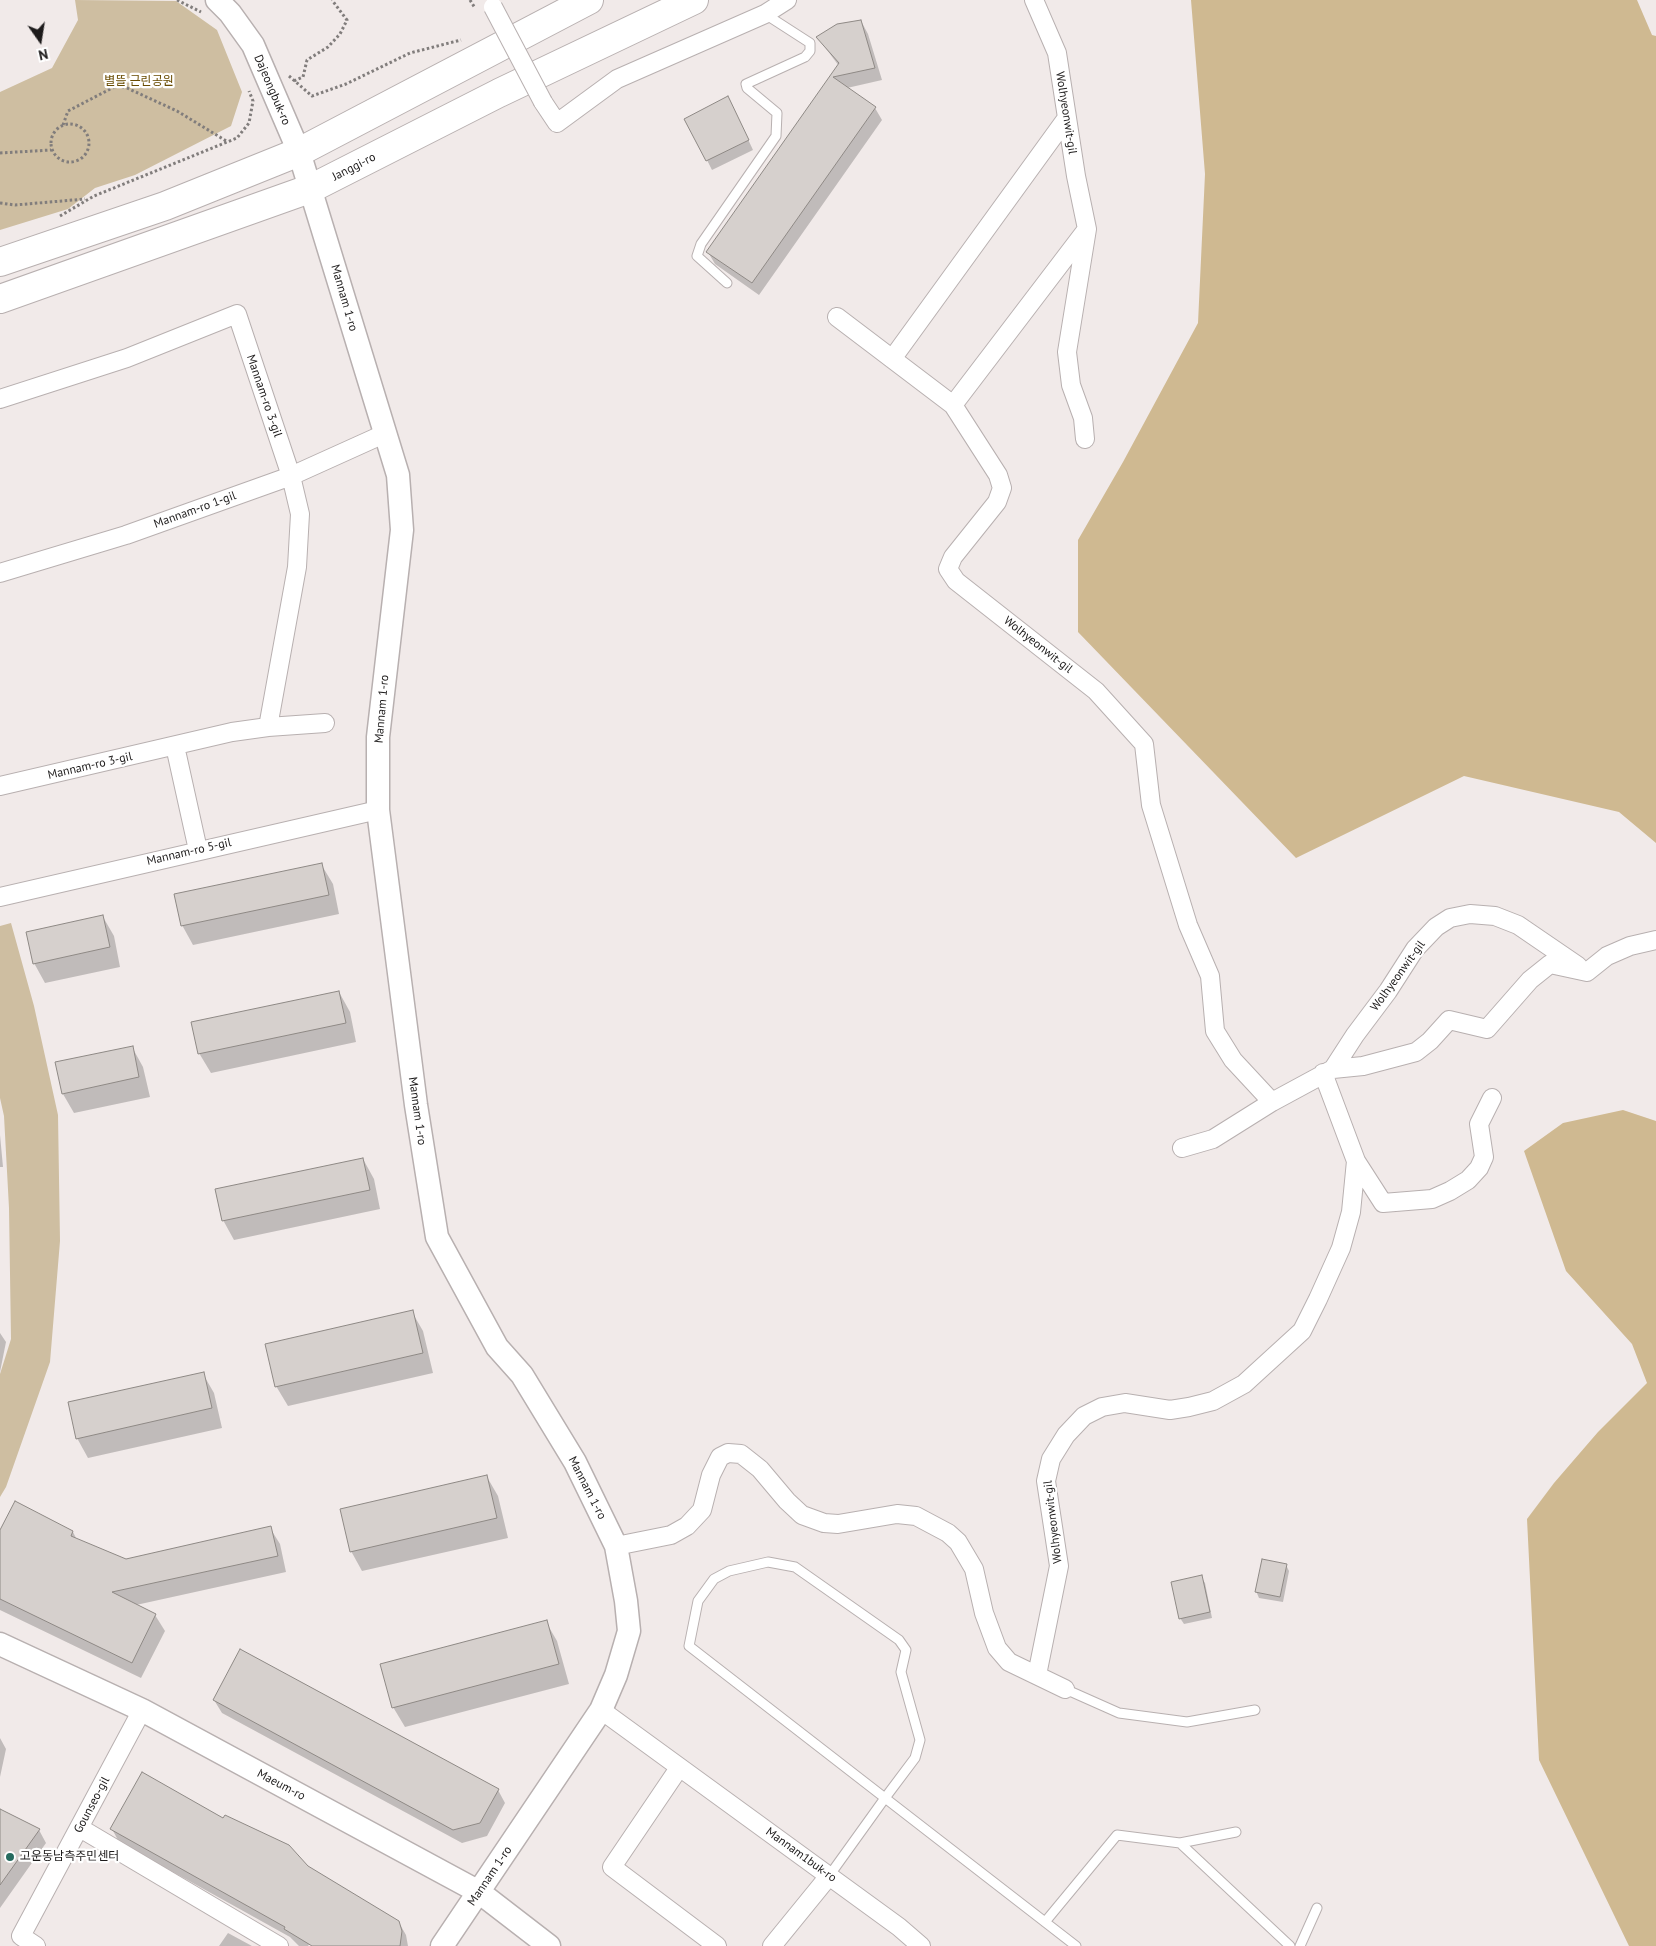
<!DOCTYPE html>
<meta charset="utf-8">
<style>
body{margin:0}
#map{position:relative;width:1656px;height:1946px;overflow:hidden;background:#f1eae9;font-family:"PT Sans",sans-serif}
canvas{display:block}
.north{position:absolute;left:15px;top:15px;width:50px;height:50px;-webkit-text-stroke:4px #fff;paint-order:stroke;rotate:167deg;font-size:14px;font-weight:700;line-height:20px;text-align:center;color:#1d1b1b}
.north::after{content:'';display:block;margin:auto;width:18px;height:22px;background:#1d1b1b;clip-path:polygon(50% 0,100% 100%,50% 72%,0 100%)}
</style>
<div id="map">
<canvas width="1656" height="1946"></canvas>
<div class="north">N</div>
</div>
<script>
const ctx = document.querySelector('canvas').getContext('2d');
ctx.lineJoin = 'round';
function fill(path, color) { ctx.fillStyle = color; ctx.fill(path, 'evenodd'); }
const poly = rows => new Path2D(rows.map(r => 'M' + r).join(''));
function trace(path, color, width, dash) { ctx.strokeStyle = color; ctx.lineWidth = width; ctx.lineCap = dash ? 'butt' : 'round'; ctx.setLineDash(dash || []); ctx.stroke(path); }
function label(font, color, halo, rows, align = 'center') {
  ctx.font = font + ' "PT Sans","Noto Sans KR",sans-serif'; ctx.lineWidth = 4.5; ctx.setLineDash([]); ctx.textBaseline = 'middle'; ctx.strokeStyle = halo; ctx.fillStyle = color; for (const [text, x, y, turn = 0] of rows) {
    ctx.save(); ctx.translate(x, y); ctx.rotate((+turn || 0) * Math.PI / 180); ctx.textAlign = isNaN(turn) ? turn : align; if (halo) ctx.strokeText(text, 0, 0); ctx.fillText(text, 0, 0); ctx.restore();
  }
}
fill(poly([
 [75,0,176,1,217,30,242,92,231,126,135,175,95,188,68,209,0,230,0,92,52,68,78,20],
 [11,923,34,1006,58,1115,60,1241,50,1362,6,1487,0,1497,0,1374,11,1339,9,1208,4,1116,0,1098,0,926]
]), '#cebea1');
fill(poly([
 [1191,0,1637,0,1652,35,1656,36,1656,843,1619,812,1464,776,1296,858,1078,632,1078,540,1123,462,1198,323,1205,174],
 [1623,1110,1656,1121,1656,1946,1629,1946,1539,1760,1527,1519,1554,1483,1598,1432,1647,1383,1632,1344,1566,1271,1524,1151,1563,1123]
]), '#cfb991');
fill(poly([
 [861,21,868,34,882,80,847,88,875,108,882,120,759,295,715,264,708,252,839,66,818,38],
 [733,107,753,150,712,170,707,160],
 [321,864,333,884,339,914,193,945,182,925],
 [103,917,114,936,120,967,45,983,34,963],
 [339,992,350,1012,356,1042,211,1073,199,1053],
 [132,1047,143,1067,150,1097,74,1113,63,1094],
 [0,1135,3,1167,0,1167],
 [363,1159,374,1179,380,1209,234,1240,223,1220],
 [412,1312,423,1331,433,1373,288,1406,276,1386],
 [0,1333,6,1342,0,1372],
 [203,1374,214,1393,222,1428,88,1458,77,1438],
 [487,1477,498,1496,508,1538,362,1571,351,1551],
 [270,1528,280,1544,286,1572,136,1605,155,1615,165,1631,141,1678,0,1610,0,1532,73,1532,77,1540,126,1560],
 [1286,1565,1289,1571,1283,1602,1259,1598,1256,1591],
 [1201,1577,1205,1583,1212,1618,1184,1624,1180,1618],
 [546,1622,557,1641,569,1684,405,1727,393,1707],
 [214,1700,498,1790,505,1803,487,1836,462,1843,222,1713],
 [0,1738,6,1749,0,1777],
 [0,1810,39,1830,46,1843,0,1908],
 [112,1829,307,1867,398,1921,406,1935,408,1946,324,1946,332,1910,308,1946,299,1946,290,1937,119,1842],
 [228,1933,252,1946,219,1946]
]), '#0003');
const building = poly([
 [861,20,875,68,833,77,876,107,752,283,706,252,839,63,816,37,837,24,861,20],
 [728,96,749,140,706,161,684,119,728,96],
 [322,863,329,895,181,926,174,894,322,863],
 [103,915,110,947,33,964,26,932,103,915],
 [339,991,346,1023,198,1054,191,1022,339,991],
 [133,1046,139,1077,62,1094,55,1062,133,1046],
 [363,1158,370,1190,222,1221,215,1189,363,1158],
 [413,1310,423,1353,275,1387,265,1344,413,1310],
 [204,1372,212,1408,76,1439,68,1402,204,1372],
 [487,1475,497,1518,350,1552,340,1509,487,1475],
 [15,1501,73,1531,71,1536,126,1559,271,1526,278,1556,112,1592,156,1614,132,1663,0,1599,0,1530,15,1501],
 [1262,1559,1287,1564,1280,1597,1255,1592,1262,1559],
 [1202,1575,1210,1612,1179,1619,1171,1582,1202,1575],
 [547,1620,559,1664,392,1708,380,1664,547,1620],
 [240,1649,499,1789,480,1823,453,1830,213,1700,240,1649],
 [142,1772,223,1818,225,1815,289,1845,308,1866,399,1921,402,1931,400,1946,312,1946,284,1929,285,1927,110,1829,142,1772],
 [0,1809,40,1829,0,1885,0,1809]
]);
fill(building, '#d6d0cd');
trace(building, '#8e8985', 1);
const service = poly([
 [727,283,697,256,701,244,776,136,777,113,747,88,746,84,805,57,810,51,810,43,765,14],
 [1065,1689,1119,1713,1187,1722,1255,1710],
 [1180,1843,1290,1946],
 [829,1876,885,1798,915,1758,920,1740,901,1672,906,1650,899,1640,795,1567,768,1562,729,1571,714,1579,698,1601,689,1646,885,1798,1045,1922,1076,1946],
 [1045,1922,1117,1835,1180,1843,1236,1832],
 [1300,1946,1317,1908]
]);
const minor = poly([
 [1034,0,1057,53,1076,176,1087,229,1067,352,1071,385,1083,418,1085,439],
 [543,102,557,123,617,79,765,14,787,0],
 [1087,229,953,405,998,475,1002,488,997,502,953,557,948,569,956,581,1096,691,1144,744,1151,805,1188,925,1210,976,1215,1031,1233,1060,1272,1102],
 [837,317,953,405],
 [892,359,1066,119],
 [0,399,127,358,237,314,291,476,300,514,297,567,268,727],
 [0,573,126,535,291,476,384,434],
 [175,746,198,850],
 [0,786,232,732,268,727,325,723],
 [0,897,378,810],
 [1333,1069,1355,1035,1388,991,1415,949,1436,927,1450,918,1470,914,1495,916,1518,925,1578,966],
 [1182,1148,1213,1139,1272,1102,1333,1069,1363,1066,1416,1052,1430,1041,1449,1020,1487,1029,1530,980,1550,964,1587,972,1607,956,1630,946,1656,940],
 [1356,1161,1383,1203,1432,1199,1450,1191,1468,1180,1479,1168,1484,1157,1479,1124,1492,1098],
 [616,1546,671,1535,687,1526,702,1510,711,1475,720,1457,728,1453,741,1454,760,1469,787,1501,802,1515,824,1523,838,1524,897,1514,916,1516,948,1533,958,1542,974,1569,984,1613,997,1648,1009,1662,1065,1689],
 [1037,1675,1059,1566,1046,1481,1051,1459,1066,1435,1084,1416,1102,1407,1125,1403,1170,1410,1189,1407,1213,1401,1244,1384,1302,1331,1318,1299,1341,1248,1351,1212,1356,1161,1323,1073],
 [601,1710,899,1927,921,1946],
 [679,1768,612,1867,717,1946],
 [80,1828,279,1946],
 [36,1946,21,1936,142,1710],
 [772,1946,829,1876]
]);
const tertiary = poly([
 [217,0,230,13,253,45,299,152,398,475,402,530,378,737,378,810,416,1105,437,1237,497,1347,522,1375,575,1462,616,1546,626,1601,629,1631,616,1675,601,1710,442,1946],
 [0,1644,142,1710,479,1892,549,1946]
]);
const primary = poly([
 [0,262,165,206,299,152,589,0],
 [0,299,312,188,499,93,694,0]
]);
trace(service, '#b8b0b0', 11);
trace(minor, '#b8b0b0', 20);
trace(tertiary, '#b8b0b0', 25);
trace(primary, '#b8b0b0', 30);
trace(poly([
 [177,0,201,12],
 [470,0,475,8],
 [289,76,312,96,346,84,410,53,461,40],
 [294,81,303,77,307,60,328,47,340,34,347,20,332,0],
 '51 143a19 19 0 1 1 38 0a19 19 0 1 1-38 0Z',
 [63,125,68,111,116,86,127,88,177,111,228,142],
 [0,153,51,150],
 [0,203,15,205,85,199],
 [60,216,94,196,237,138,249,123,253,101,249,91]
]), '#817d7c', 3, [2.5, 2.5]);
trace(service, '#fff', 9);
trace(minor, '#fff', 18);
trace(tertiary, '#fff', 22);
trace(primary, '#fff', 28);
const minorBridge = poly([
 [493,7,543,102]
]);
trace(minorBridge, '#b8b0b0', 20, []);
trace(minorBridge, '#fff', 18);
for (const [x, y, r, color] of [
 [10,1857,5,"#266b5f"]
]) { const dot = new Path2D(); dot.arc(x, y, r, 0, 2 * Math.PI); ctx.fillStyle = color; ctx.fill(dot); trace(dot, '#fff', 2); }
label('12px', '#694b01', '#fff', [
 ["별뜰 근린공원",139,82]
]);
label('12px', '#1d1b1b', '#fff', [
 ["Dajeongbuk-ro",272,90,67],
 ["Wolhyeonwit-gil",1066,113,81],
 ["Janggi-ro",354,167,-27],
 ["Mannam 1-ro",344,298,74],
 ["Mannam-ro 3-gil",264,396,71],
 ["Mannam-ro 1-gil",195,510,-20],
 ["Wolhyeonwit-gil",1038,645,38],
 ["Mannam 1-ro",382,709,-85],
 ["Mannam-ro 3-gil",90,766,-13],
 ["Mannam-ro 5-gil",189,852,-13],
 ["Wolhyeonwit-gil",1398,976,-54],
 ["Mannam 1-ro",417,1111,82],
 ["Mannam 1-ro",587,1488,63],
 ["Wolhyeonwit-gil",1053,1522,-97],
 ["Maeum-ro",281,1785,28],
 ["Gounseo-gil",92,1805,-62],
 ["Mannam1buk-ro",801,1855,36],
 ["Mannam 1-ro",490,1876,-56]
]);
label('12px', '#1d1b1b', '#fff', [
 ["고운동남측주민센터",20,1857]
], 'left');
</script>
